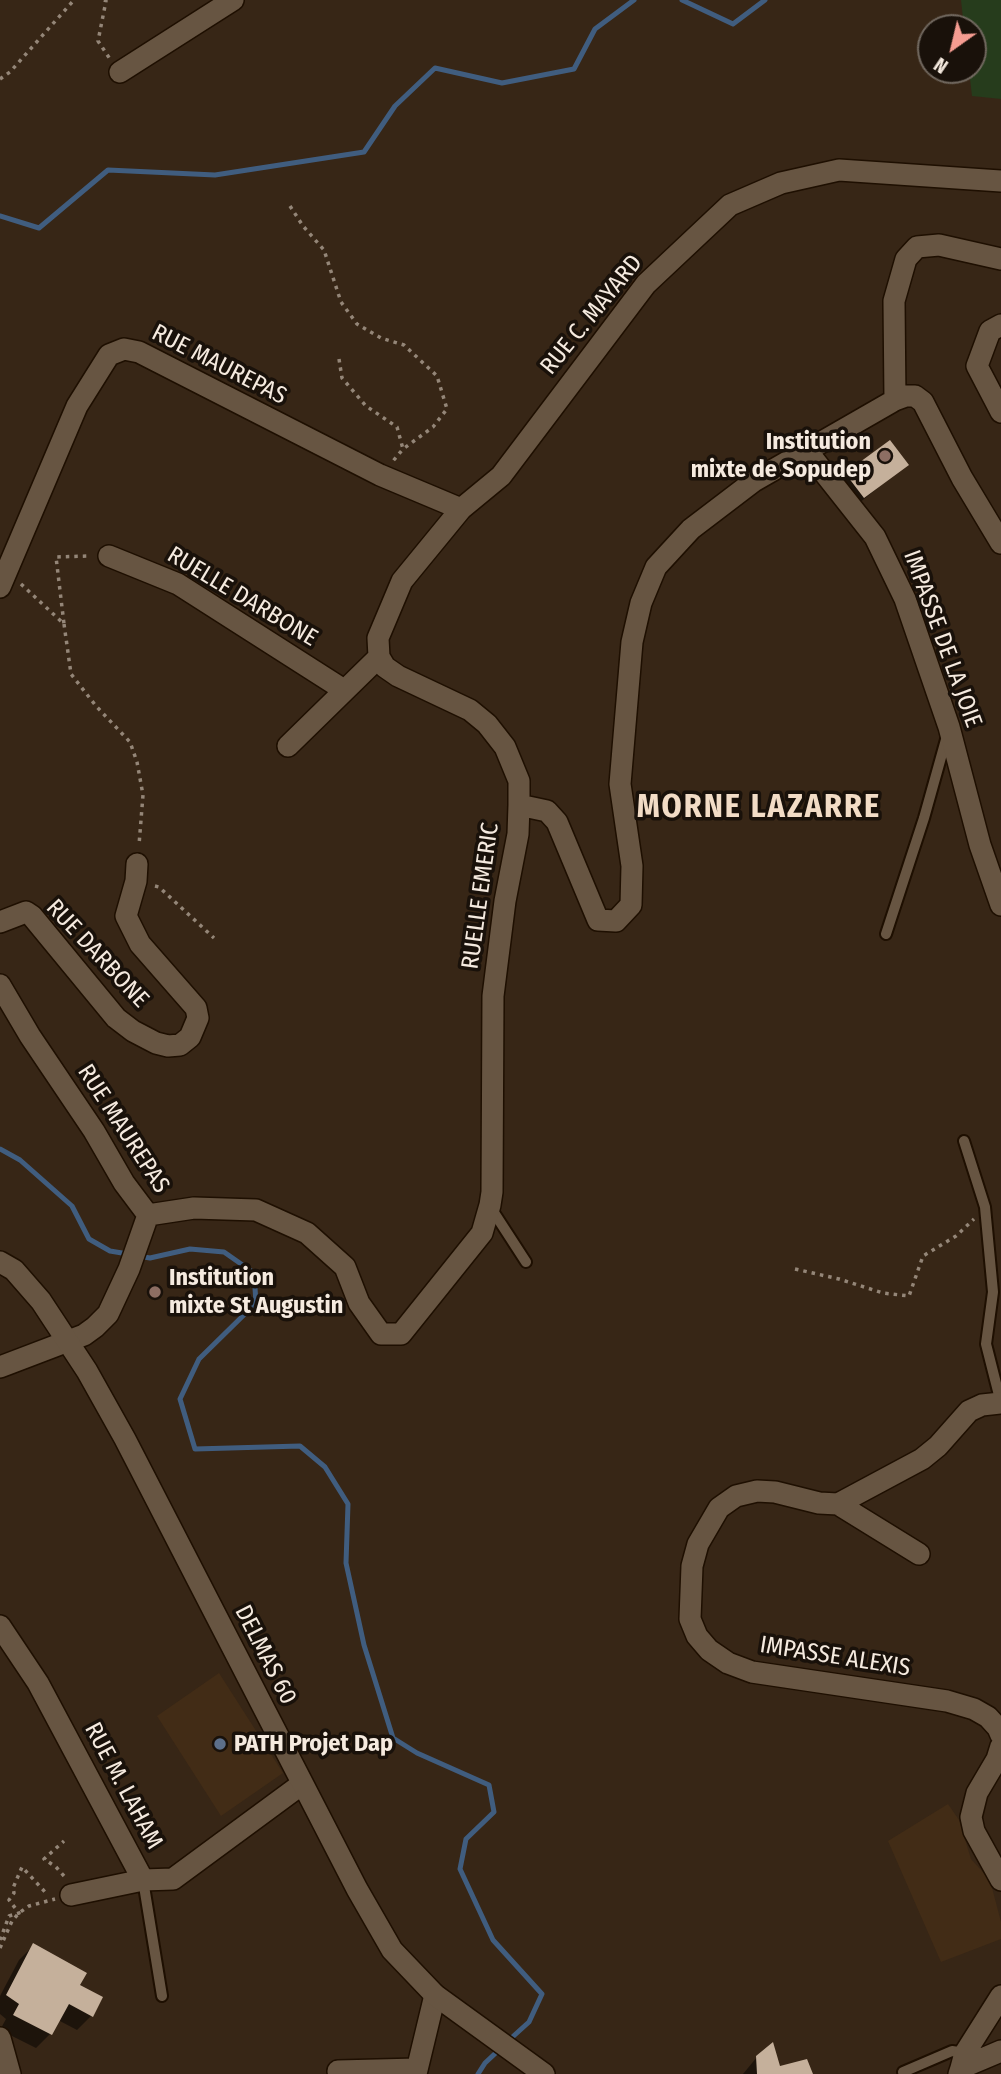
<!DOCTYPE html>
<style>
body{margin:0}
#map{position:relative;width:1001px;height:2074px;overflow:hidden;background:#372616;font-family:"Fira Sans Condensed",sans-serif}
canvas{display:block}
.north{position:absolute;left:917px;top:14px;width:70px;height:70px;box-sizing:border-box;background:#19110a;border:2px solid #71685f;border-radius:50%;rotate:214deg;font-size:19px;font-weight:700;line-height:28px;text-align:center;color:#f5eadf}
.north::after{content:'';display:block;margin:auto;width:24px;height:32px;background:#f59c91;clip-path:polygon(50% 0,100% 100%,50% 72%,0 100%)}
</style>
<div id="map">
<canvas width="1001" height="2074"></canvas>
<div class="north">N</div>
</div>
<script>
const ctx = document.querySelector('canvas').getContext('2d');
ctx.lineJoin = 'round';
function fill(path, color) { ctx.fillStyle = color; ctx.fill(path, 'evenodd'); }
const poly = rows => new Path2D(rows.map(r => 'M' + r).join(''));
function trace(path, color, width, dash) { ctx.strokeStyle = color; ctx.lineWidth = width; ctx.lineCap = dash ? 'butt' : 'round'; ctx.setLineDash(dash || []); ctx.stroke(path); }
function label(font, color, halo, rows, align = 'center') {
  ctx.font = font + ' "Fira Sans Condensed",sans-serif'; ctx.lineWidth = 7; ctx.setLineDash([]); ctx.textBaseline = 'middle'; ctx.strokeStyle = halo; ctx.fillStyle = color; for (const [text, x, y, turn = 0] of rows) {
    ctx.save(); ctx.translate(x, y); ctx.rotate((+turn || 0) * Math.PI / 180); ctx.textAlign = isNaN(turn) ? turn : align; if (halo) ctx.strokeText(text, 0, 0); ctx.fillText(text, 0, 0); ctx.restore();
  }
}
fill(poly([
 [219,1673,283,1773,221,1816,157,1716],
 [948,1804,959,1820,971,1859,990,1880,1001,1922,1001,1939,941,1962,888,1841]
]), '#422c16');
fill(poly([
 [961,0,1001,0,1001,99,972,96,969,70,973,70,973,28,964,28]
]), '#263c1c');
fill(poly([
 [906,465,853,508,836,485,847,475],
 [34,1945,78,1986,101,1998,91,2016,77,2030,58,2020,51,2033,36,2048,0,2030,6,2019,0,2014,0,1996,19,1960],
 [757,2057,778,2068,811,2074,743,2074]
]), '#0007');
trace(poly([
 [682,0,733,24,765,0],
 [0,216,39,228,108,170,215,175,364,152,395,106,435,68,502,83,574,69,595,29,634,0],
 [0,1149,20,1160,72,1206,89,1239,110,1251,128,1254],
 [138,1256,150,1258,190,1249,224,1252,254,1273,256,1303,199,1359,180,1399,195,1449,300,1446,325,1467,348,1504,346,1563,364,1645,393,1738,417,1753,489,1785,494,1812,466,1839,460,1869,493,1940,542,1994,529,2022,508,2041],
 [478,2074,485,2063,501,2048]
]), '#405d7f', 5);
fill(poly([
 [890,440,909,465,864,498,845,473],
 [33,1943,87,1973,80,1985,103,1997,93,2017,69,2004,52,2035,13,2015,19,2004,6,1995],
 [773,2042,780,2066,807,2059,813,2074,757,2074,756,2056]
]), '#c5b09b');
const service = poly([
 [886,934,924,818,947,736],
 [964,1141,985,1207,993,1292,986,1344,1001,1403],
 [491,1208,526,1262],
 [143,1880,162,1996],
 [903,2072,952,2051,965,2053]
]);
const minor = poly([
 [120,72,233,0],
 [1001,325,990,331,977,366,1001,412],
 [895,400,894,301,906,259,917,247,939,245,1001,259],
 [807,451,875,537,905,599,949,727,980,845,1001,905],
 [109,556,178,584,344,690],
 [0,587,77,406,109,355,124,349,139,352,380,475,461,509],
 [288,746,379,657],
 [519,805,519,781,505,747,487,724,470,710,398,676,385,667,379,657,378,638,402,581,461,509,501,476,646,284,730,205,781,183,839,170,1001,181],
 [0,922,26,912,32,916,116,1018,133,1031,156,1043,168,1046,180,1045,190,1037,198,1018,196,1008,140,944,126,916,136,881,137,864],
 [0,985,30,1036,94,1131,124,1183,148,1215],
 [148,1215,194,1208,256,1210,307,1233,345,1267,359,1303,381,1334,401,1334,482,1233,490,1205,492,1192,493,996,505,901,518,834,519,805,547,811,557,822,598,920,616,921,631,905,632,866,620,784,632,642,641,603,656,567,691,529,754,481,895,400,906,396,915,396,923,402,962,478,1001,543],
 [0,1367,84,1335,95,1327,108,1314,129,1269,148,1215],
 [1001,1403,982,1405,969,1411,938,1446,922,1459,838,1504,819,1503,775,1492,757,1491,736,1496,719,1508,698,1544,692,1566,690,1619,697,1636,709,1650,728,1663,752,1672,947,1701,974,1709,988,1717,998,1728,1001,1735],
 [838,1504,919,1554],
 [0,1626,38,1683,143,1880,173,1879,302,1784],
 [1001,1746,997,1759,977,1793,971,1817,974,1831,1001,1880],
 [71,1895,143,1880],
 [0,2038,10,2074],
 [961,2068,965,2053,1001,1996],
 [338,2071,417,2069],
 [416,2074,435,1995],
 [959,2074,961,2068,1001,2051]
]);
const tertiary = poly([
 [0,1262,14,1270,41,1301,87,1371,125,1439,357,1889,392,1950,435,1995,544,2074]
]);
trace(service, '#1e0f01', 14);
trace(minor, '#1e0f01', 24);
trace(tertiary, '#1e0f01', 24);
trace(poly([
 [104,0,106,1,98,41,110,59],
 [0,79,10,72,74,0],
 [290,206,303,226,324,250,341,302,357,324,381,338,404,345,437,376,447,409,433,427,403,449],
 [339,359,342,378,366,406,397,427,403,449,393,461],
 [21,584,64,624,56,557,90,556],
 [64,624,71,674,96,706,130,742,137,762,143,795,139,845],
 [155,886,159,887,214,938],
 [795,1269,839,1279,883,1293,909,1296,923,1256,956,1236,974,1219],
 [64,1876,56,1867,44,1859,64,1841],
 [0,1940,9,1916,19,1913,9,1900,14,1893,13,1888,22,1867,46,1893],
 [0,1948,12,1921,19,1913,29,1906,55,1899]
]), '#948678', 3.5, [3.5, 5]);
trace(service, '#675542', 10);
trace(minor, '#675542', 21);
trace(tertiary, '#675542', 21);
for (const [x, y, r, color] of [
 [885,456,7,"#8d6e63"],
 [155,1292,7,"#8d6e63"],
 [220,1744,7,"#5c6f8a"]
]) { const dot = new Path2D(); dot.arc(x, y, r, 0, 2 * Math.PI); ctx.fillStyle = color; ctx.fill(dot); trace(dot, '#19110a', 2.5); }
label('24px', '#f5eadf', '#19110a', [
 ["RUE C. MAYARD",592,315,-51],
 ["RUE MAUREPAS",219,365,27],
 ["RUELLE DARBONE",242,597,31],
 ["IMPASSE DE LA JOIE",942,639,70],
 ["RUELLE EMERIC",481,896,-82],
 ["RUE DARBONE",97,954,47],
 ["RUE MAUREPAS",123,1129,57],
 ["DELMAS 60",265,1655,63],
 ["IMPASSE ALEXIS",835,1657,9],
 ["RUE M. LAHAM",123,1786,62]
]);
label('bold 24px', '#f5eadf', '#19110a', [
 ["Institution",871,442,"right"],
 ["mixte de Sopudep",871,470,"right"],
 ["Institution",169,1278],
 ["mixte St Augustin",169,1306],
 ["PATH Projet Dap",234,1744]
], 'left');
ctx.letterSpacing = '2px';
label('bold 32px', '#f2dcc6', '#19110a', [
 ["MORNE LAZARRE",759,808]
]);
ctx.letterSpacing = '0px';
</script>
